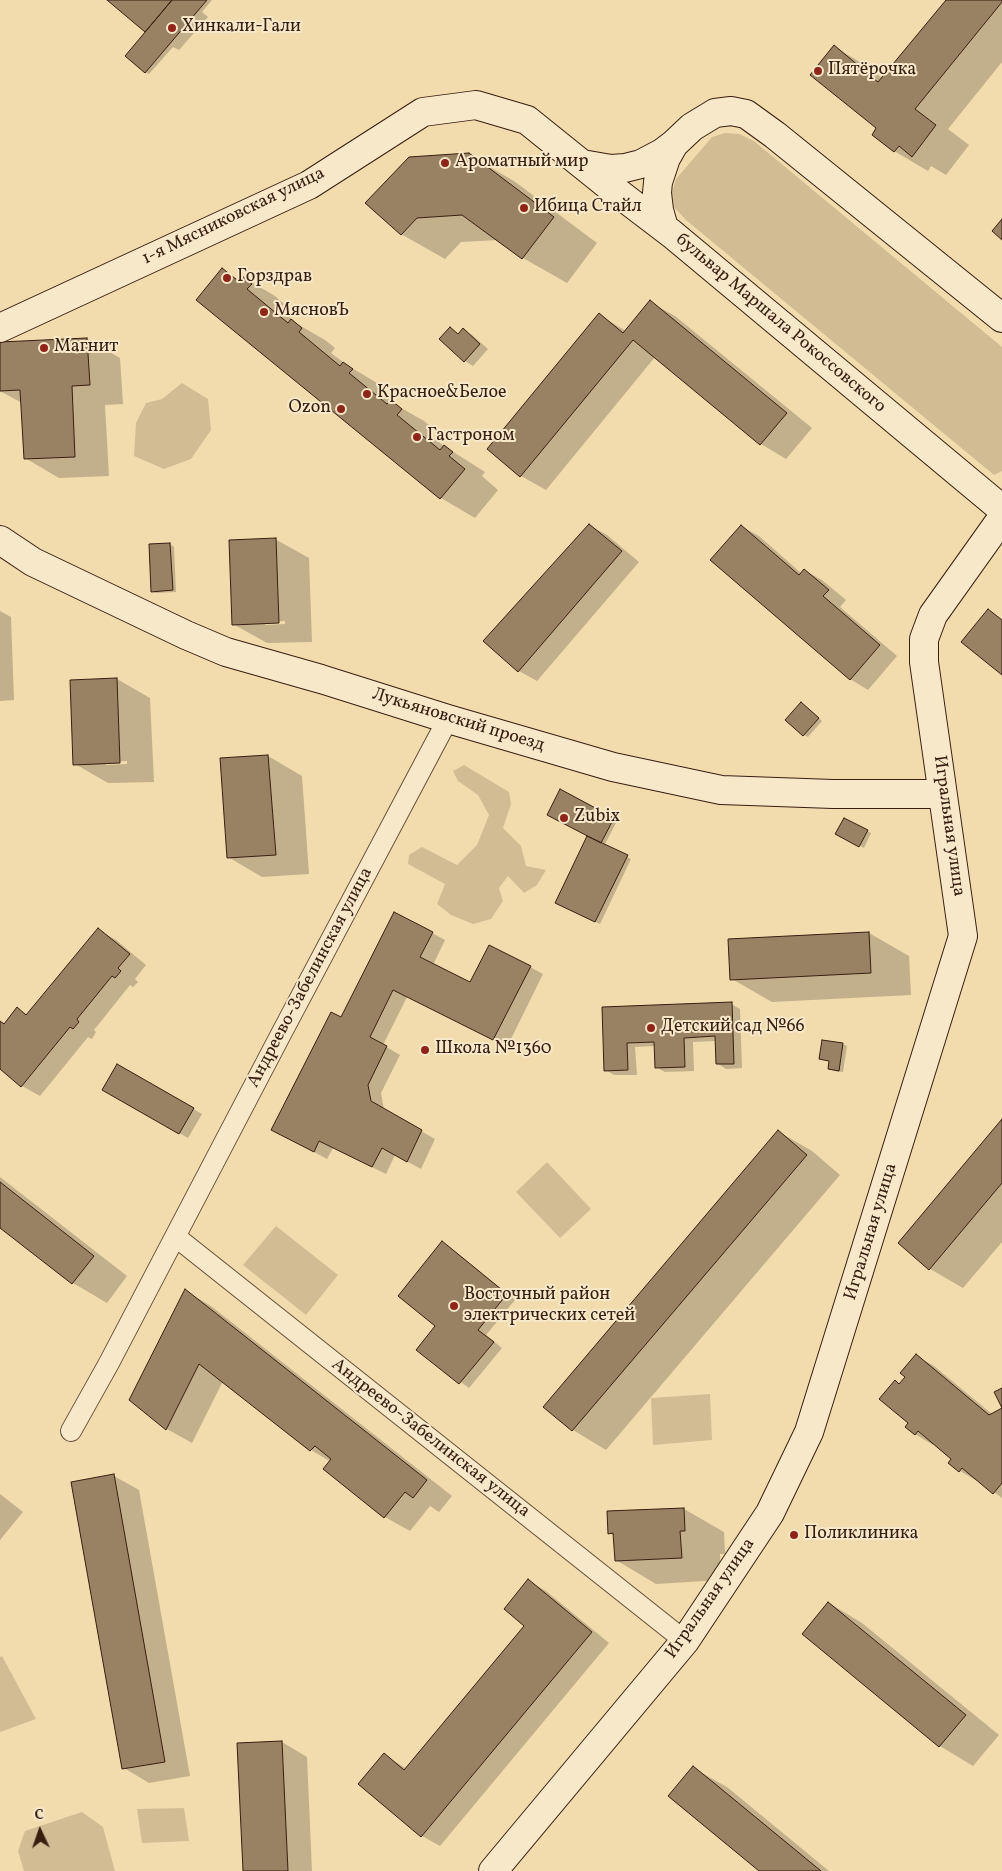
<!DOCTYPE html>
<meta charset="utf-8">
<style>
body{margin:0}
#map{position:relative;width:1002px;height:1871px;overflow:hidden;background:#f2dcae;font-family:Vollkorn,serif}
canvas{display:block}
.north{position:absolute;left:15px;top:1806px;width:50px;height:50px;-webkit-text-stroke:4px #f7e8ca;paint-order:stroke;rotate:357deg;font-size:14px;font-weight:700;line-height:20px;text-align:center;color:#381e11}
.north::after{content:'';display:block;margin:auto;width:18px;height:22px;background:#381e11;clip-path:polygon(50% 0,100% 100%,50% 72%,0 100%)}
</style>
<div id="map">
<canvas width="1002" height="1871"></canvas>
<div class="north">С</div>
</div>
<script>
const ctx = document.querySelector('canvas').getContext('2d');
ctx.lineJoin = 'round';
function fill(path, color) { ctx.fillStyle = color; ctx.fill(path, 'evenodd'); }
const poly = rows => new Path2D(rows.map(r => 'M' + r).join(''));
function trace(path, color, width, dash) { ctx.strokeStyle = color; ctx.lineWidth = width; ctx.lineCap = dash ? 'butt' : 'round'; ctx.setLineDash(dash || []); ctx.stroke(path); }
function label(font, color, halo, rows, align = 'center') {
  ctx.font = font + ' Vollkorn,serif'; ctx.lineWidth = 4; ctx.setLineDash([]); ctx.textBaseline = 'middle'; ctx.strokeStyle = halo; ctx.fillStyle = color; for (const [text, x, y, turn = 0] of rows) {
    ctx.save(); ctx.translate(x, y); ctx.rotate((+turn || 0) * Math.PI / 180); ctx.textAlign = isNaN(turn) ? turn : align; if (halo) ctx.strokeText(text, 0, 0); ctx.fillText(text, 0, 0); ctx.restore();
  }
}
fill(poly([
 [725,133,739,134,754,141,1002,347,1002,471,994,475,686,220,674,207,672,193,676,179,712,137],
 [182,383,208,399,211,430,191,459,164,469,134,456,136,423,146,403,162,399],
 [464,765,509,792,511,804,503,828,521,846,526,866,546,870,537,885,524,893,508,876,499,888,503,901,491,919,473,924,451,915,437,904,445,884,408,864,409,855,422,847,457,865,477,845,489,815,478,795,458,781,453,771],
 [547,1162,591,1209,560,1238,516,1192],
 [276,1226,338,1275,306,1315,243,1265],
 [710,1394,712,1440,653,1445,651,1398],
 [2,1656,36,1719,0,1732,0,1657],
 [184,1808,189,1841,142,1843,137,1809],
 [82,1812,103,1827,115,1871,24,1871,18,1851,25,1831]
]), '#d2bc93');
fill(poly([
 [109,0,212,0,202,12,208,17,179,50,173,47,149,74,145,72,147,32],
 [948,0,1002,0,1002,62,948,129,969,145,946,175,931,166,928,171,894,151,878,128,834,47,867,66,882,78],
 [469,155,514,181,597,243,567,283,523,258,499,240,461,242,445,259,401,234],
 [222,270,239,280,241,276,275,296,284,304,280,309,299,325,325,340,335,348,331,353,347,365,377,383,385,389,382,393,396,405,424,421,434,429,430,435,444,446,485,472,482,476,498,490,475,518,441,498,198,300],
 [650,302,675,316,812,428,786,459,761,444,655,357,546,490,521,476,599,315,626,331],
 [450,329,460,335,464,330,472,335,488,349,473,366,465,361],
 [87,339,120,358,123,404,105,405,109,476,59,478,25,458,22,403,0,391,0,344],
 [589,525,607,535,639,562,537,681,519,671,485,641],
 [741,526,759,536,801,573,804,570,822,580,846,600,840,607,897,656,868,690,850,679],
 [275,539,309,558,312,642,267,643,233,624],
 [285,621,285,624,265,625,265,622],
 [170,544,174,547,176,592,156,593,152,591],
 [0,611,11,617,14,700,0,701],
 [117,679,150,698,154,782,108,783,75,764],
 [127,761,127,764,106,765,106,762],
 [805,706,822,721,808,737,804,735],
 [268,756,302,776,309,874,262,877,228,857,221,760],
 [560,791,617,821,604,846,631,859,600,924,556,903,589,835],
 [845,819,871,833,864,848,837,833],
 [98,930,116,940,146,965,135,979,138,982,133,987,130,985,94,1030,96,1032,92,1039,88,1037,40,1096,22,1086,0,1067,0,1021,5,1024,18,1009,28,1015],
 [432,933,445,940,433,965,470,984,530,967,543,974,507,1047,407,997,383,1045,400,1055,381,1093,384,1110,435,1139,421,1169,395,1155,386,1174,333,1148,327,1159,286,1137,341,1019],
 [869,933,909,956,911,995,772,1002,732,979],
 [731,1004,740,1009,742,1068,726,1069,717,1063,716,1041,693,1042,694,1071,665,1072,656,1067,655,1046,635,1047,637,1075,614,1075,606,1070,603,1008],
 [843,1044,847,1046,843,1072,834,1071,830,1069,835,1063,820,1059],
 [118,1066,202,1114,188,1138,104,1090],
 [1002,1121,1002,1242,963,1288,930,1269],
 [779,1132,812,1151,840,1175,606,1450,573,1430,545,1407],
 [0,1177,127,1276,107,1303,73,1283,0,1226],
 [442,1243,451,1248,515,1300,486,1335,502,1348,469,1388,418,1350,437,1326],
 [186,1291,211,1306,452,1496,439,1512,430,1506,410,1531,385,1517,331,1462,311,1450,223,1381,192,1443,167,1429,131,1400],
 [917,1356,934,1366,992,1414,1002,1410,1002,1498,978,1480,977,1481,960,1471,953,1459,934,1443,933,1445,915,1434,895,1381,900,1385,907,1377],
 [114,1476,139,1490,190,1776,149,1783,124,1768],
 [0,1494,23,1512,0,1540],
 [684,1509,724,1532,725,1554,720,1554,721,1580,656,1584,616,1560,615,1536,609,1533],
 [529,1581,546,1591,609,1643,440,1846,422,1836,384,1755,407,1769,526,1626],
 [829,1603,862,1623,999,1735,973,1766,940,1746,803,1634],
 [282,1742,307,1757,312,1871,245,1871],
 [693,1768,727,1787,829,1871,761,1871]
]), '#0003');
const building = poly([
 [107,0,172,0,145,32,107,0],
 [172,0,207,0,145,73,125,56,172,0],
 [946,0,1002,0,1002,2,915,109,936,125,912,157,899,146,894,152,872,135,876,128,810,75,834,45,878,82,946,0],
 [469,153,554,217,522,259,462,215,417,218,401,235,365,203,409,157,469,153],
 [1002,219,1002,240,992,231,1002,219],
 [222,268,237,280,241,275,252,284,247,289,288,323,291,319,302,328,299,332,340,366,343,362,353,369,349,373,387,404,391,400,402,409,397,415,440,450,444,445,453,452,449,456,465,469,440,499,196,300,222,268],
 [650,300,787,413,760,445,633,340,520,477,487,449,599,313,623,333,650,300],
 [450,327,458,334,463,328,480,344,464,362,439,339,450,327],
 [87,338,90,385,72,386,75,457,24,459,20,390,0,391,0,342,87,338],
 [589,524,622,551,518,672,483,641,589,524],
 [741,525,799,575,804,569,829,590,823,596,880,645,850,680,710,560,741,525],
 [276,538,279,623,232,625,229,540,276,538],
 [170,543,173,590,151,592,149,544,170,543],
 [988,609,1002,620,1002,675,961,642,988,609],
 [117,678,120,763,73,765,70,680,117,678],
 [801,702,819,718,803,736,785,720,801,702],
 [268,755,276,855,227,858,220,758,268,755],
 [560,789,614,818,601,843,547,815,560,789],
 [844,818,868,830,859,847,835,834,844,818],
 [587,836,628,855,595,922,555,903,587,836],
 [394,912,433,932,420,957,470,982,489,945,531,966,493,1040,393,990,370,1037,387,1046,368,1085,371,1101,422,1130,407,1162,382,1148,372,1167,319,1141,314,1152,271,1130,331,1012,341,1017,394,912],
 [98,928,130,954,118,968,121,971,115,978,112,976,77,1019,79,1022,73,1029,70,1027,21,1087,0,1069,0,1021,4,1024,17,1007,26,1015,98,928],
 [869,932,871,973,730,980,728,939,869,932],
 [732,1002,734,1064,716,1064,715,1036,684,1038,685,1067,655,1068,654,1042,627,1043,628,1070,604,1071,602,1007,732,1002],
 [822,1040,843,1043,839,1071,828,1069,829,1061,819,1059,822,1040],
 [117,1064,194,1108,179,1134,102,1090,117,1064],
 [1002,1119,1002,1183,929,1270,898,1243,1002,1119],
 [778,1130,807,1155,572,1431,543,1407,778,1130],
 [0,1182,94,1256,72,1284,0,1228,0,1182],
 [442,1241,507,1294,478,1330,494,1342,459,1384,416,1350,435,1326,398,1296,442,1241],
 [185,1289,427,1480,413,1498,405,1492,384,1518,323,1469,331,1459,315,1446,310,1451,199,1364,166,1430,129,1400,185,1289],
 [916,1354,989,1415,1002,1408,994,1392,1002,1388,1002,1483,993,1494,962,1468,959,1472,948,1463,951,1459,918,1431,915,1435,905,1427,908,1423,879,1399,895,1380,899,1384,905,1377,900,1373,916,1354],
 [114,1474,165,1762,122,1769,71,1482,114,1474],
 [684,1508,685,1531,680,1531,682,1558,615,1561,613,1533,608,1534,607,1511,684,1508],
 [528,1579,592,1632,421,1837,358,1784,384,1753,404,1770,524,1626,504,1609,528,1579],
 [828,1602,966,1715,939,1747,802,1634,828,1602],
 [282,1741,288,1871,243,1871,237,1743,282,1741],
 [693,1766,714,1783,821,1871,759,1871,668,1796,693,1766]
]);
fill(building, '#998163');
trace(building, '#381e11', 1);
const street = poly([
 [176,1237,685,1641],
 [71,1431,109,1363,280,1036,448,719]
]);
const secondary = poly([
 [582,164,611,169,625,168,641,164,662,153,674,144],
 [664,228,659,210,657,193,658,182,666,158,674,144,692,127,715,113,731,111,746,114,775,135,1002,318],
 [0,328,309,185,423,112,476,105,527,120,609,186,672,234,1002,509],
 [0,540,33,562,186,635,226,652,321,679,448,719,613,767,721,790,833,794,942,794],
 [493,1871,685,1641,770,1513,809,1432,963,936,924,662,924,639,933,615,1002,518]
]);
trace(street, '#664e38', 22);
trace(secondary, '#381e11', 30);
trace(street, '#f7e8ca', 20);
trace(secondary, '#f7e8ca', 28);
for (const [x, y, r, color] of [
 [172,28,5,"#8f2418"],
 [818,71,5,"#8f2418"],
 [445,163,5,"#8f2418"],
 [524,208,5,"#8f2418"],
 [227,278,5,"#8f2418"],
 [264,312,5,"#8f2418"],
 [44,348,5,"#8f2418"],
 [367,394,5,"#8f2418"],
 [341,409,5,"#8f2418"],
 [417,437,5,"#8f2418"],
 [564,818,5,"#8f2418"],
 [651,1028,5,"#8f2418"],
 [425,1050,5,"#8f2418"],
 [454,1306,5,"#8f2418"],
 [794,1535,5,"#8f2418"]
]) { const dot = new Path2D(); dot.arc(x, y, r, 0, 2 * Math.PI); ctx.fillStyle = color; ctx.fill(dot); trace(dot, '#f7e8ca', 2); }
label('18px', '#381e11', '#f7e8ca', [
 ["Хинкали-Гали",182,28],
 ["Пятёрочка",828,71],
 ["Ароматный мир",455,163],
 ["Ибица Стайл",534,208],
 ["Горздрав",237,278],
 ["МясновЪ",274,312],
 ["Магнит",54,348],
 ["Красное&Белое",377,394],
 ["Ozon",331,409,"right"],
 ["Гастроном",427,437],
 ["Zubix",574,818],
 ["Детский сад №66",661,1028],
 ["Школа №1360",435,1050],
 ["Восточный район",464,1296],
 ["электрических сетей",464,1317],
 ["Поликлиника",804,1535]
], 'left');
label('18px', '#381e11', '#f7e8ca', [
 ["1-я Мясниковская улица",234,217,-26],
 ["бульвар Маршала Рокоссовского",780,324,40],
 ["Лукьяновский проезд",458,721,17],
 ["Игральная улица",948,826,82],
 ["Андреево-Забелинская улица",311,978,-62],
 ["Игральная улица",872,1232,-73],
 ["Андреево-Забелинская улица",430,1439,38],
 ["Игральная улица",711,1599,-55]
]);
</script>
